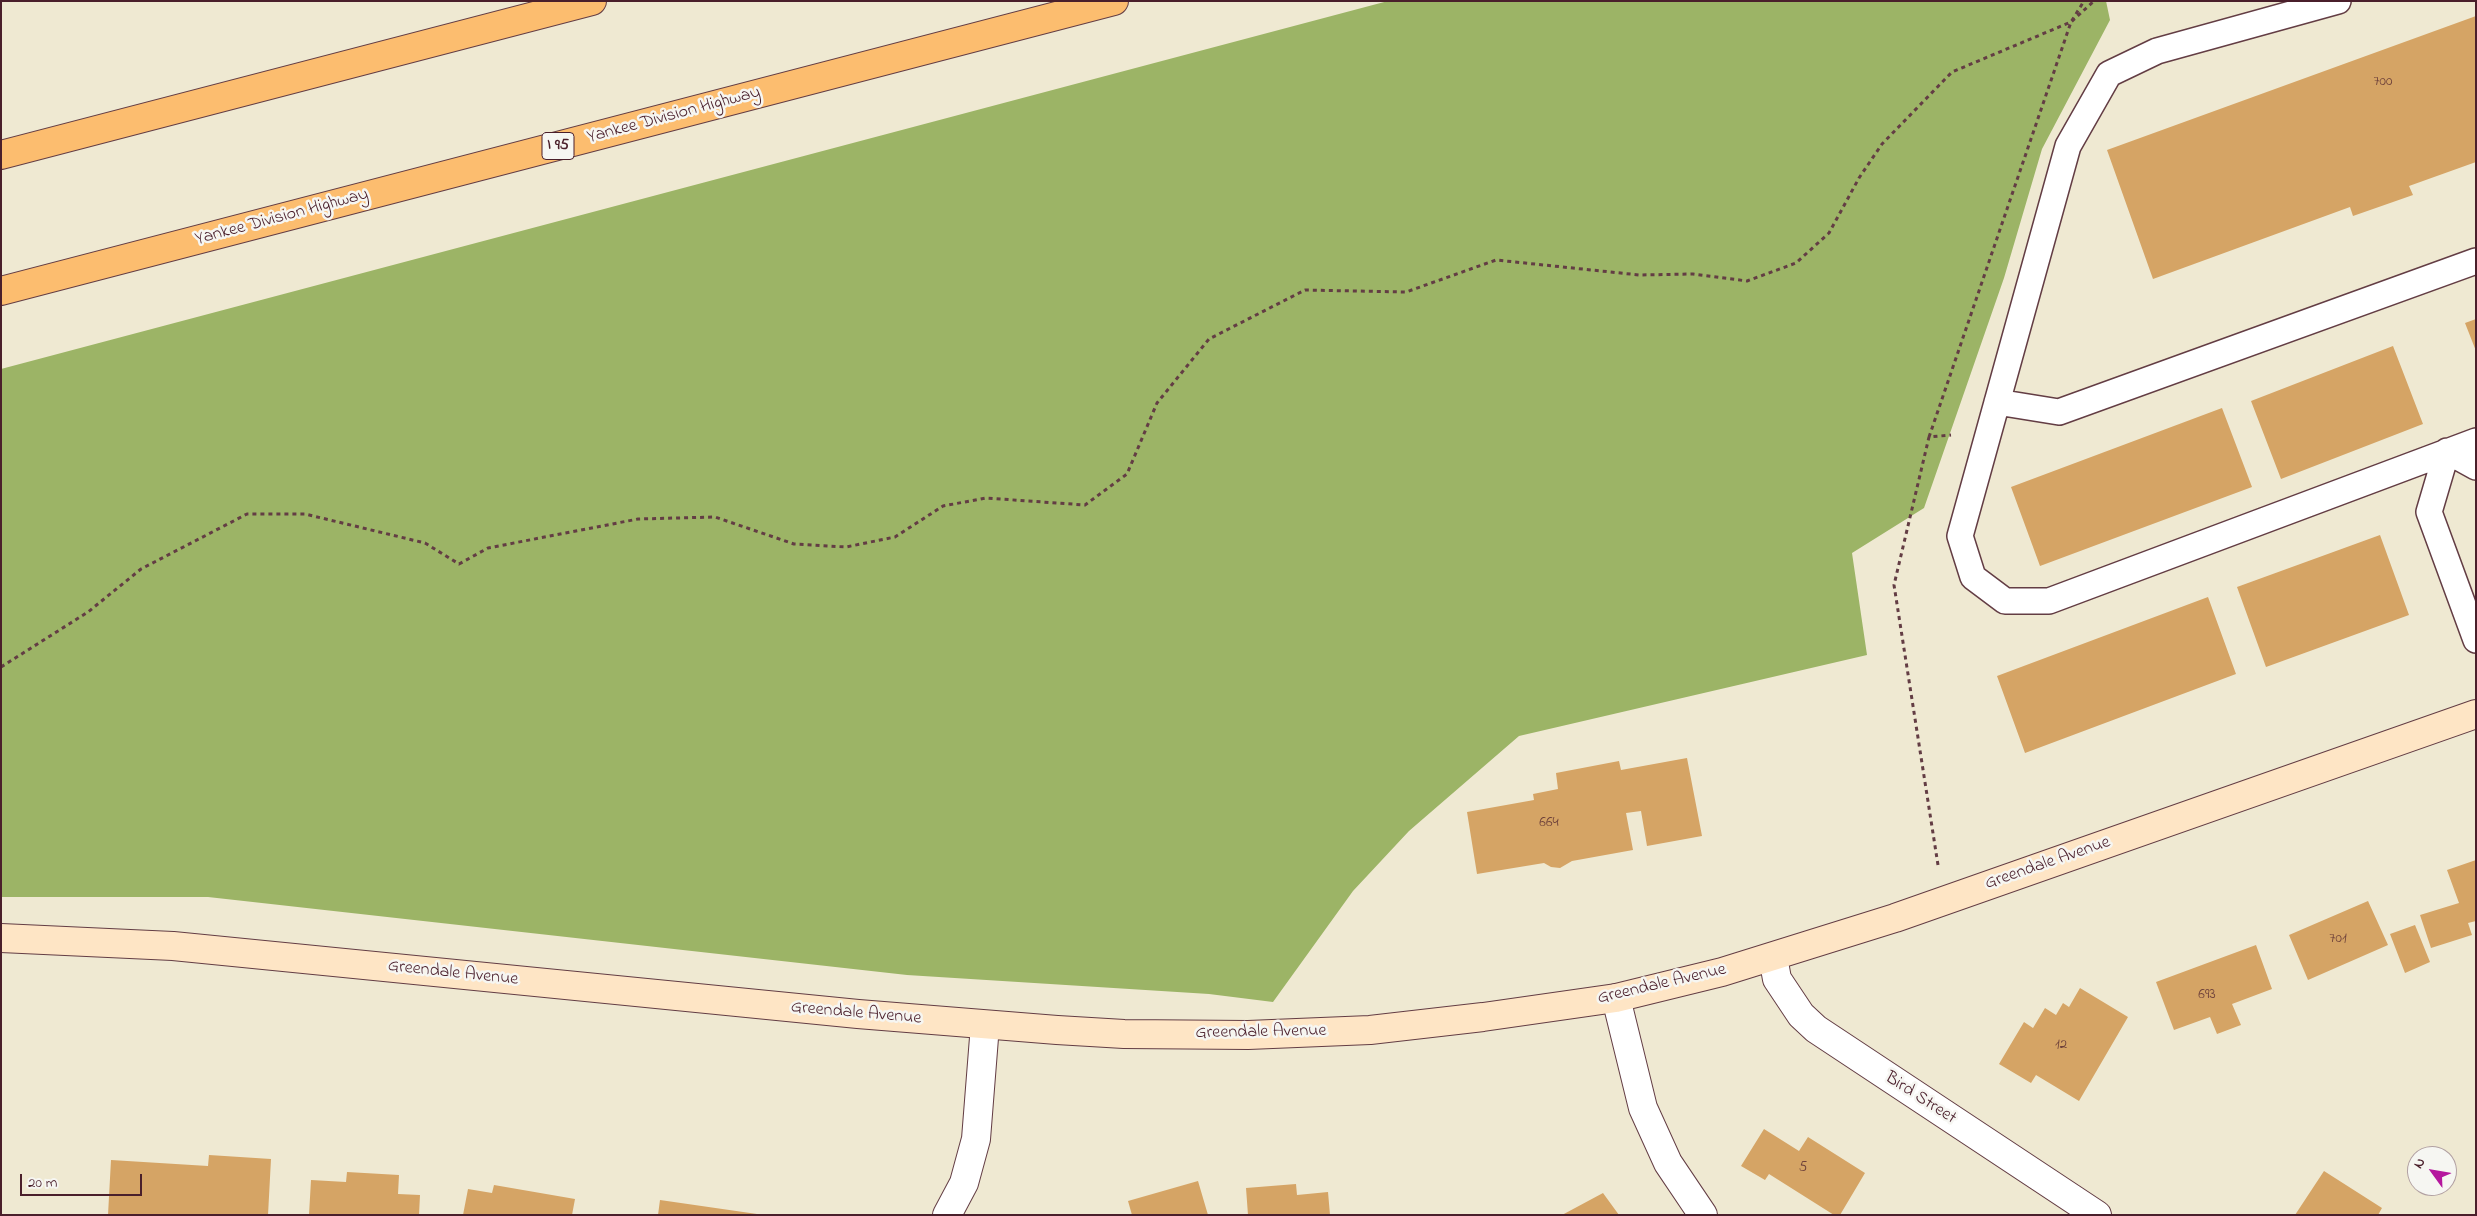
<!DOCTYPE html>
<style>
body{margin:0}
#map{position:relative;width:2477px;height:1216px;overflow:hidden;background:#efe9d2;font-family:"Indie Flower",sans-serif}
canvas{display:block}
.frame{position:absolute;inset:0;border:2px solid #4a1f2b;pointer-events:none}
.north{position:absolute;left:2407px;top:1146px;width:50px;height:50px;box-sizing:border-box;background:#f6f6f2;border:1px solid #b1a0a2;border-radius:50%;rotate:302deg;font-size:14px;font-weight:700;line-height:20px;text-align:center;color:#4a1f2b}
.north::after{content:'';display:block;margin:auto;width:18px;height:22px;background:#b5179e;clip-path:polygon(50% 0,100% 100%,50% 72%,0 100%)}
.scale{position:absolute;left:20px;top:1174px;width:122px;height:22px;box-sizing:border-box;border:2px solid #4a1f2b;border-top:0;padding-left:6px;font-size:15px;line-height:18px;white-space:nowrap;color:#4a1f2b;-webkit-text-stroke:4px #f6f6f2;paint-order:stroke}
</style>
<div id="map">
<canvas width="2477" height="1216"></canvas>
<div class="frame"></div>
<div class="north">N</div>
<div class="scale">20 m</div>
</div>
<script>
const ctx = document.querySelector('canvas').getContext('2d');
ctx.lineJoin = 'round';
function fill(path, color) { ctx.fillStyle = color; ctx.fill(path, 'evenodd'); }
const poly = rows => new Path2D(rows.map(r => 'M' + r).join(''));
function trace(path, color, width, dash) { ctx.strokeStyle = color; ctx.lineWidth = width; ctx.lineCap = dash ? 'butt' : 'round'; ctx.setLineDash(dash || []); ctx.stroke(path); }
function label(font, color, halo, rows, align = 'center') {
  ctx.font = font + ' "Indie Flower",sans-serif'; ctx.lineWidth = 5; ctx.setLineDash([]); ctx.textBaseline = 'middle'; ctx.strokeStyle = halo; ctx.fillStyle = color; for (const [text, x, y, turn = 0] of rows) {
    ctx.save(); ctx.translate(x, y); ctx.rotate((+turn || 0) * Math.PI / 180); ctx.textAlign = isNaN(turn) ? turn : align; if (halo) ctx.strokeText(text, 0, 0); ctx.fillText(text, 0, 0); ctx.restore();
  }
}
fill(poly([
 [1388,1,2106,1,2110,20,2042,149,2004,278,1924,508,1852,553,1867,655,1519,736,1409,831,1353,891,1273,1002,1209,994,907,975,208,897,1,897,1,369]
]), '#9cb466');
fill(poly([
 [2476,16,2476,162,2409,186,2413,195,2353,216,2350,207,2153,279,2107,150],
 [2476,319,2476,351,2465,323],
 [2393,346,2423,424,2281,479,2251,401],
 [2222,408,2252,487,2040,566,2011,487],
 [2380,535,2409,615,2266,667,2237,587],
 [2208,597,2236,674,2025,753,1997,676],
 [1687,758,1702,836,1647,846,1641,811,1626,813,1633,850,1572,861,1560,868,1551,867,1544,863,1477,874,1467,812,1534,800,1533,794,1558,789,1556,773,1619,761,1621,770],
 [2476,860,2476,921,2468,923,2472,935,2431,948,2420,915,2459,903,2447,870],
 [2368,901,2388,945,2308,980,2289,935],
 [2415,925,2430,962,2405,973,2390,934],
 [2256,945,2272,989,2232,1004,2241,1025,2217,1034,2210,1017,2174,1030,2156,982],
 [2080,988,2128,1017,2079,1101,2036,1075,2031,1083,1999,1064,2024,1022,2033,1028,2045,1008,2056,1015,2063,1003,2069,1007],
 [1764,1129,1799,1151,1808,1137,1865,1173,1840,1215,1834,1215,1769,1174,1765,1180,1741,1166],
 [209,1155,271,1159,268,1215,108,1215,111,1160,208,1166],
 [2324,1171,2382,1208,2378,1215,2295,1215],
 [347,1172,399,1175,398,1194,420,1195,419,1215,309,1215,311,1180,346,1182],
 [1198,1181,1208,1215,1132,1215,1128,1201],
 [1296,1184,1297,1195,1328,1192,1330,1215,1248,1215,1246,1188],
 [494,1185,575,1199,572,1215,463,1215,468,1189,492,1193],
 [1603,1193,1619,1215,1562,1215],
 [660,1200,757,1214,757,1215,658,1215]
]), '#d5a465');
const service = poly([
 [2338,1,2157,51,2109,74,2068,146,1960,536,1973,577,2005,601,2049,601,2476,441],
 [1997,402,2059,412,2476,261],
 [2476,467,2447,451,2429,512,2476,640]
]);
const minor = poly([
 [1773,957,1777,979,1801,1015,1816,1029,2097,1215],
 [1616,998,1643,1108,1668,1163,1703,1215],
 [947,1215,964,1183,976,1139,985,1025]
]);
const secondary = poly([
 [1,938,173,946,858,1014,1057,1030,1124,1034,1248,1035,1370,1030,1483,1017,1616,998,1722,972,1895,918,2476,714]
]);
const motorway = poly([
 [1,155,592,1],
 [1,291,1114,1]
]);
trace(service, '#633d44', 28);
trace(minor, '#633d44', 30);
trace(secondary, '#633d44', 30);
trace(motorway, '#633d44', 30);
trace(poly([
 [1929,437,2071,22,2084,1],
 [1,667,88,612,141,569,247,514,305,514,425,543,459,564,488,548,638,519,715,517,794,544,846,547,895,537,943,506,986,498,1085,505,1127,474,1157,403,1209,339,1305,290,1406,292,1496,260,1639,275,1693,274,1747,281,1796,263,1829,233,1859,178,1882,144,1952,72,2071,22,2094,1],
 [1938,865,1894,585,1929,437,1951,435]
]), '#633d44', 3, [4, 4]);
trace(service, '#fff', 25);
trace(minor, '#fff', 28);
trace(secondary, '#fee5c5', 28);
trace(motorway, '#fcbd6f', 28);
label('15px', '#6d403a', null, [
 ["700",2383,83],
 ["664",1549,824],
 ["701",2338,940],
 ["693",2207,996],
 ["12",2061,1046],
 ["5",1803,1169]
]);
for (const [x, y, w] of [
 [558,146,32]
]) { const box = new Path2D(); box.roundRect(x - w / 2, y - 13.5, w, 27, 4); ctx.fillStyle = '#f6f6f2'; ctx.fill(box); trace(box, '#4a1f2b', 1); }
label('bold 16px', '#4a1f2b', null, [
 ["I 95",558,146]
]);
label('18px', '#4a1f2b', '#f6f6f2', [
 ["Yankee Division Highway",674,116,-15],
 ["Yankee Division Highway",282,218,-15],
 ["Greendale Avenue",2048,864,-19],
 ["Greendale Avenue",453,974,6],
 ["Greendale Avenue",1662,985,-13],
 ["Greendale Avenue",856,1014,5],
 ["Greendale Avenue",1261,1033,-1],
 ["Bird Street",1920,1099,33]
]);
</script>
